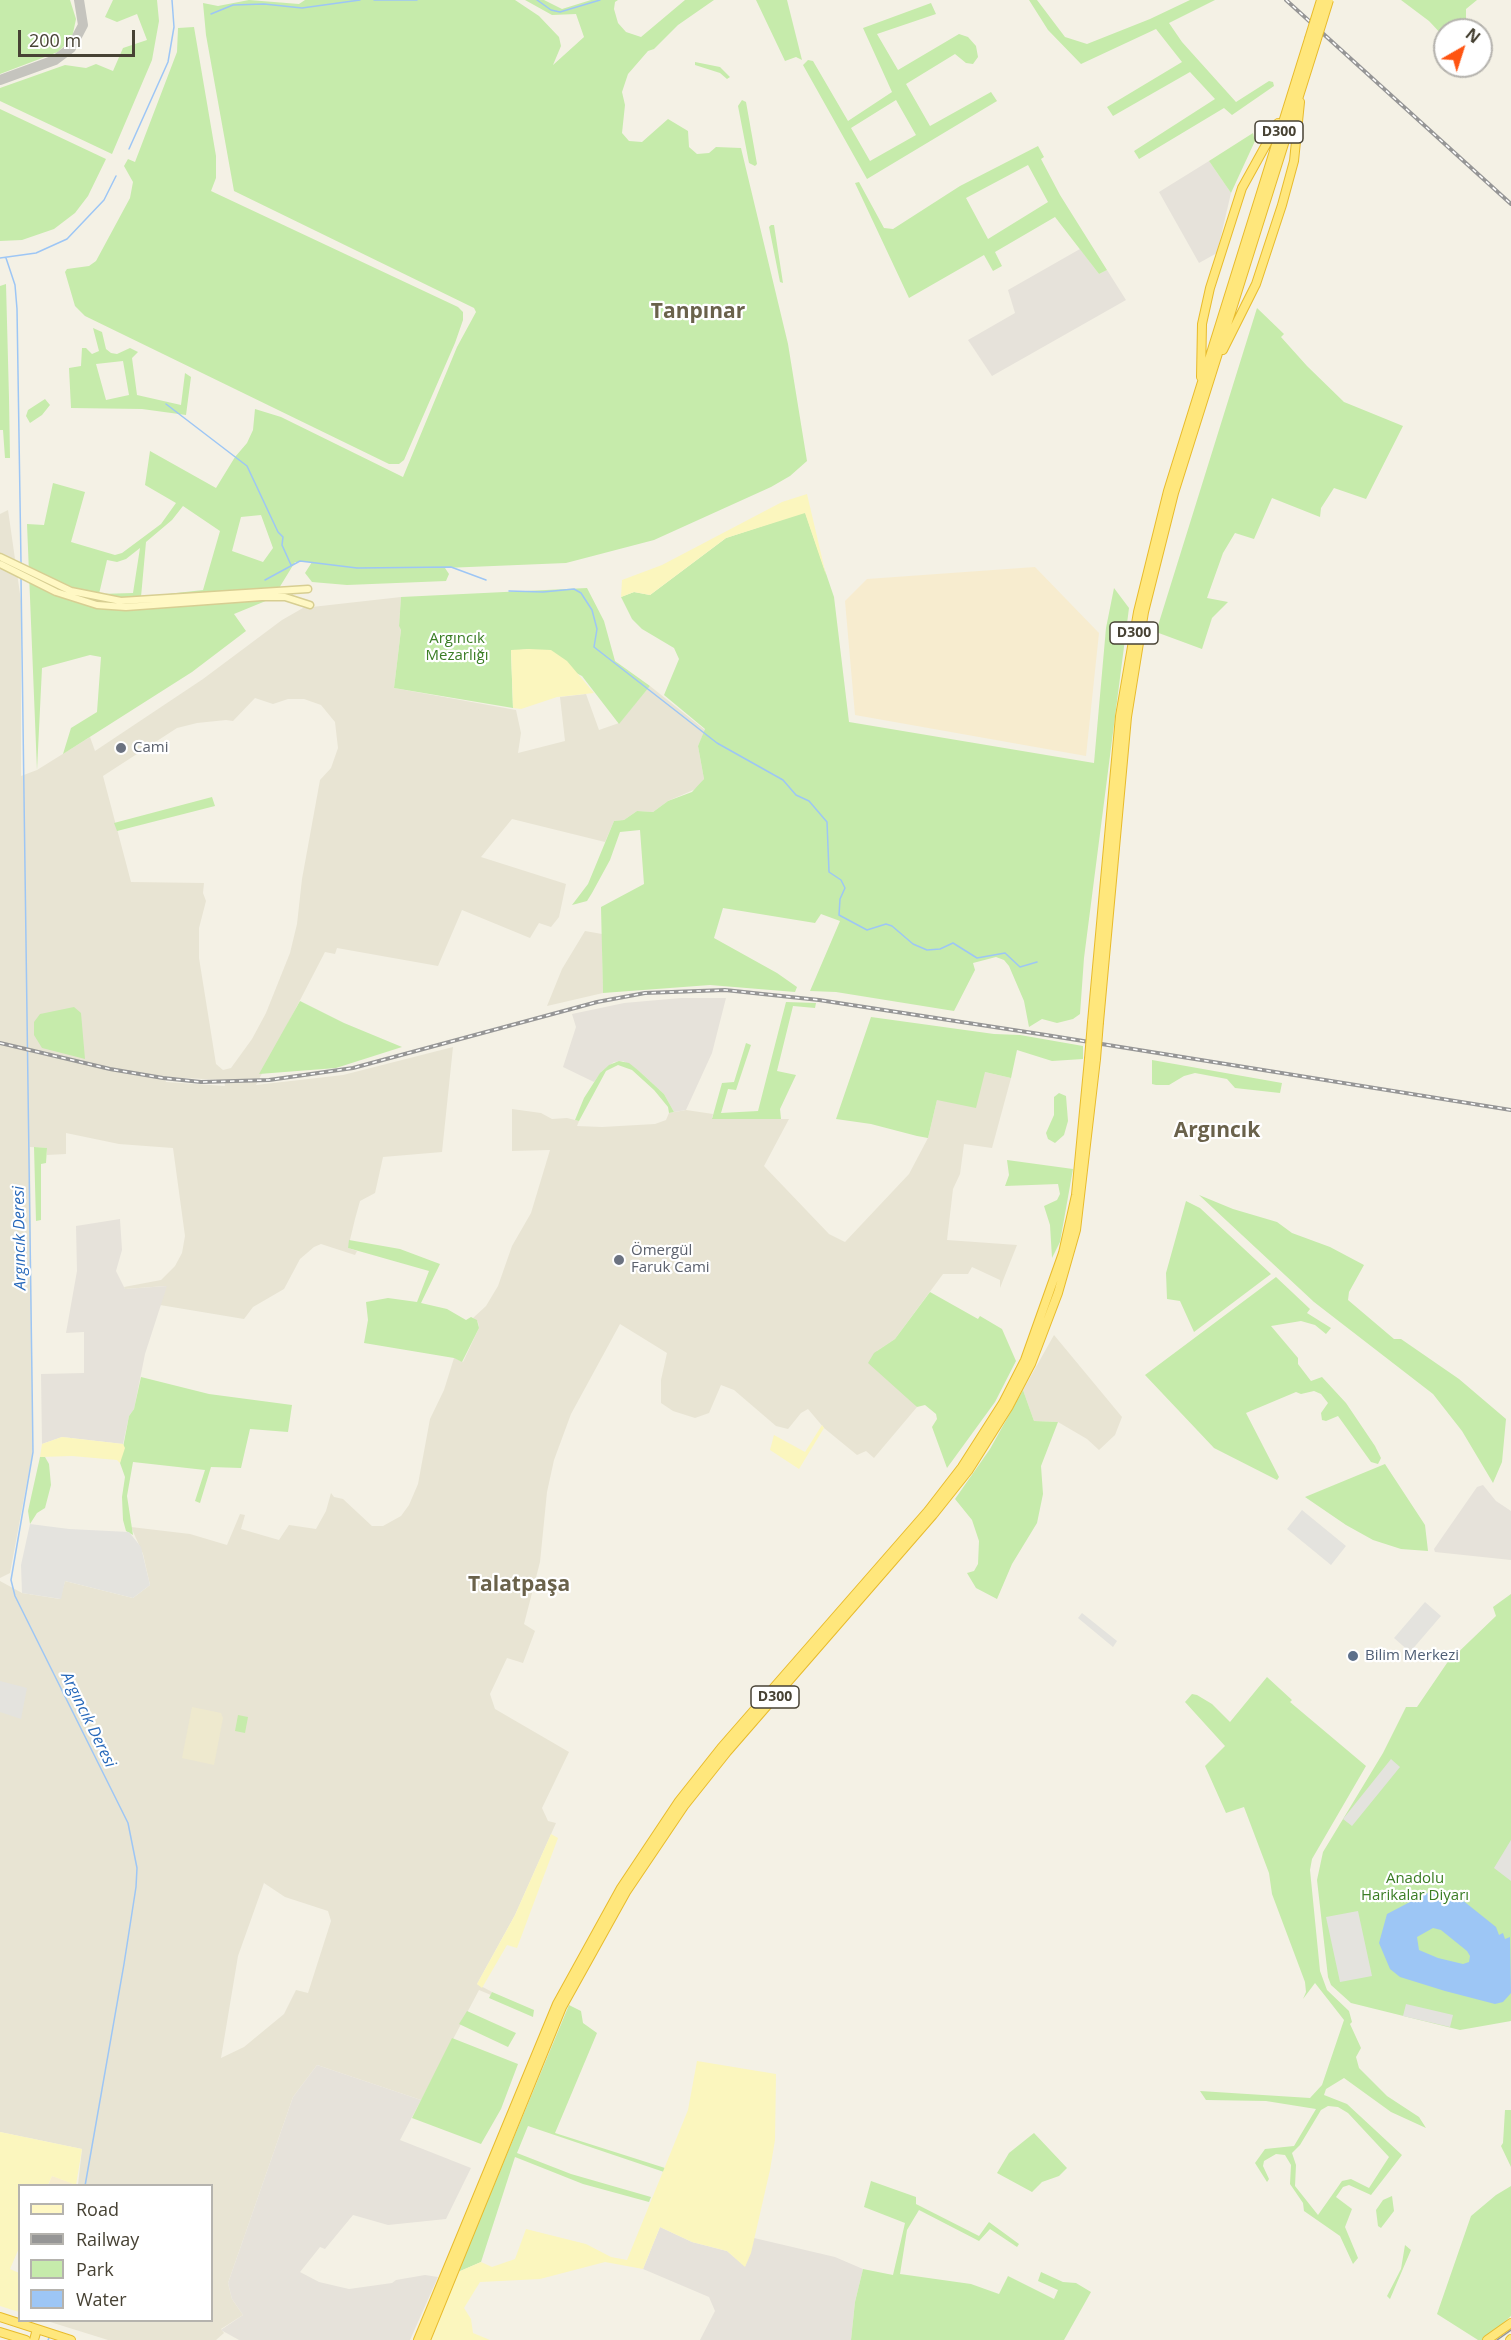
<!DOCTYPE html>
<meta charset="utf-8">
<style>
body{margin:0}
#map{position:relative;width:1511px;height:2340px;overflow:hidden;background:#f4f1e5;font-family:"Open Sans",sans-serif}
canvas{display:block}
.legend{position:absolute;left:18px;top:2184px;width:195px;height:138px;box-sizing:border-box;background:#fff;border:2px solid #b5b3ae;margin:0;padding:8px 10px;list-style:none;font-size:18px;color:#474234}
.legend li{display:flex;align-items:center;gap:12px;height:30px}
.legend b{width:30px;border:2px solid #b5b3ae}
.north{position:absolute;left:1433px;top:18px;width:60px;height:60px;box-sizing:border-box;background:#fff;border:2px solid #b5b3ae;border-radius:50%;rotate:39deg;font-size:16px;font-weight:700;line-height:24px;text-align:center;color:#474234}
.north::after{content:'';display:block;margin:auto;width:21px;height:27px;background:#ff5411;clip-path:polygon(50% 0,100% 100%,50% 72%,0 100%)}
.scale{position:absolute;left:18px;top:30px;width:117px;height:27px;box-sizing:border-box;border:3px solid #474234;border-top:0;padding-left:8px;font-size:18px;line-height:21px;white-space:nowrap;color:#474234;-webkit-text-stroke:4px #fff;paint-order:stroke}
</style>
<div id="map">
<canvas width="1511" height="2340"></canvas>
<ul class="legend">
<li><b style="height:8px;background:#fff8c4"></b>Road</li>
<li><b style="height:8px;background:#969696"></b>Railway</li>
<li><b style="height:16px;background:#c6ebab"></b>Park</li>
<li><b style="height:16px;background:#9dc6f5"></b>Water</li>
</ul>
<div class="north">N</div>
<div class="scale">200 m</div>
</div>
<script>
const ctx = document.querySelector('canvas').getContext('2d');
ctx.lineJoin = 'round';
function fill(path, color) { ctx.fillStyle = color; ctx.fill(path, 'evenodd'); }
const poly = rows => new Path2D(rows.map(r => 'M' + r).join(''));
function trace(path, color, width, dash) { ctx.strokeStyle = color; ctx.lineWidth = width; ctx.lineCap = dash ? 'butt' : 'round'; ctx.setLineDash(dash || []); ctx.stroke(path); }
function label(font, color, halo, rows, align = 'center') {
  ctx.font = font + ' "Open Sans",sans-serif'; ctx.lineWidth = 4.5; ctx.setLineDash([]); ctx.textBaseline = 'middle'; ctx.strokeStyle = halo; ctx.fillStyle = color; for (const [text, x, y, turn = 0] of rows) {
    ctx.save(); ctx.translate(x, y); ctx.rotate((+turn || 0) * Math.PI / 180); ctx.textAlign = isNaN(turn) ? turn : align; if (halo) ctx.strokeText(text, 0, 0); ctx.fillText(text, 0, 0); ctx.restore();
  }
}
fill(poly([
 [8,510,21,601,21,776,37,770,90,737,95,751,203,679,282,620,303,608,401,597,399,626,401,630,394,688,516,710,521,733,518,753,565,741,560,697,586,694,599,730,619,723,650,686,705,730,698,746,704,779,698,788,668,801,653,812,637,811,624,820,614,821,605,842,512,819,481,857,566,884,559,917,551,927,539,923,530,938,462,910,438,966,337,948,335,954,325,952,256,1085,343,1075,453,1047,442,1152,383,1157,375,1193,360,1201,355,1219,348,1248,357,1251,355,1255,321,1244,314,1247,300,1259,284,1289,253,1307,244,1319,160,1305,166,1286,125,1289,124,1287,161,1280,175,1266,182,1253,185,1236,173,1148,119,1144,66,1133,66,1154,47,1155,47,1148,30,1147,33,1450,10,1573,0,1578,0,514],
 [255,698,273,704,288,699,304,699,321,705,335,722,338,748,331,768,320,780,302,879,297,924,290,953,266,1013,252,1039,231,1068,223,1070,216,1064,199,958,199,928,206,901,203,893,204,883,131,882,103,776,177,728,197,723,226,720,233,721],
 [164,1077,224,1080,225,1086,166,1082],
 [585,931,602,934,603,993,547,1006,562,969],
 [985,1072,1011,1078,992,1148,964,1144,960,1174,953,1189,947,1240,1017,1245,1000,1288,1000,1280,972,1267,968,1274,943,1274,895,1339,877,1351,917,1407,874,1458,866,1451,857,1455,824,1428,808,1409,801,1413,788,1429,776,1426,734,1390,721,1385,709,1413,695,1418,673,1411,661,1403,661,1380,667,1353,620,1324,571,1414,554,1460,547,1492,540,1562,524,1624,535,1631,523,1663,507,1658,490,1694,495,1709,569,1752,542,1808,548,1821,556,1823,515,1915,477,1984,492,1992,491,1995,479,1990,421,2100,317,2065,293,2097,228,2283,232,2299,243,2315,221,2329,224,2333,216,2340,108,2340,47,2321,212,2320,212,2186,78,2185,82,2149,0,2132,0,1581,22,1593,60,1599,65,1581,133,1598,150,1585,143,1554,131,1527,190,1534,227,1545,240,1514,245,1515,241,1529,279,1540,289,1525,316,1529,326,1511,331,1493,334,1497,343,1499,372,1526,383,1526,401,1516,409,1505,418,1484,430,1419,444,1390,454,1358,463,1362,479,1328,478,1322,473,1318,486,1306,498,1286,512,1246,531,1213,550,1150,512,1151,512,1109,541,1113,552,1119,567,1118,579,1121,577,1126,602,1127,655,1124,666,1120,669,1113,686,1110,713,1114,712,1118,716,1119,789,1119,764,1166,829,1234,845,1242,909,1174,928,1138,937,1100],
 [264,1883,285,1897,328,1911,331,1921,308,1993,296,1990,284,2014,244,2047,221,2058,238,1956],
 [1054,1335,1122,1417,1115,1435,1099,1450,1087,1439,1058,1422,1034,1421,1023,1390]
]), '#e8e4d3');
fill(poly([
 [1035,567,1099,633,1086,756,855,715,845,601,867,579],
 [52,2176,78,2185,48,2186]
]), '#f7eccf');
fill(poly([
 [1209,161,1231,193,1217,253,1199,263,1159,192],
 [1080,249,1099,274,1107,270,1126,300,992,376,968,340,1015,313,1008,290],
 [681,998,726,998,712,1053,686,1110,674,1112,664,1094,639,1071,623,1061,614,1062,602,1071,594,1082,563,1067,576,1027,572,1014,624,1003],
 [120,1219,122,1250,116,1271,125,1289,167,1286,145,1354,134,1409,129,1416,123,1444,62,1437,42,1444,41,1374,84,1373,84,1332,66,1333,77,1271,76,1226],
 [1483,1485,1496,1501,1511,1511,1511,1560,1435,1552,1434,1549,1477,1487],
 [317,2065,421,2100,400,2140,471,2168,446,2219,388,2225,353,2215,325,2249,320,2247,300,2272,319,2282,349,2289,392,2283,396,2280,425,2275,438,2277,410,2340,239,2340,221,2330,243,2315,232,2299,228,2283,293,2097],
 [660,2227,692,2242,727,2251,745,2266,754,2238,835,2257,863,2269,855,2302,851,2340,700,2340,715,2311,709,2297,643,2269]
]), '#e6e2da');
fill(poly([
 [192,1707,221,1713,223,1718,214,1765,182,1758]
]), '#eee9ce');
fill(poly([
 [0,0,70,0,76,19,72,38,58,52,0,74],
 [113,0,157,0,159,21,152,60,112,154,0,101,0,88,65,65,86,68,96,64,113,71,123,48,147,40,137,14,117,22,105,17],
 [249,0,299,4,305,0,515,0,539,16,559,37,561,46,553,65,584,37,576,14,552,15,525,0,544,0,562,9,591,0,618,0,615,2,614,9,618,23,626,32,641,37,685,0,714,0,678,25,654,49,648,51,628,74,622,92,625,105,622,133,629,141,642,142,668,119,688,131,689,147,697,154,709,153,716,147,741,148,788,344,807,461,790,476,771,487,654,540,566,563,445,568,449,574,446,581,347,585,312,582,305,573,312,562,295,562,273,598,234,614,246,631,192,672,63,754,71,728,97,712,101,657,90,655,42,668,37,770,27,524,44,525,53,483,85,492,71,542,115,555,122,553,161,524,176,503,145,485,150,451,216,488,235,457,247,443,253,430,255,409,281,417,403,477,457,347,476,312,474,308,234,191,206,35,203,3,218,6],
 [183,506,220,531,203,590,141,597,146,542,172,520],
 [261,515,273,548,263,562,232,551,241,517],
 [140,548,133,593,99,594,107,560,117,562,126,559],
 [756,0,787,0,802,60,796,57,785,61],
 [1029,0,1037,0,1065,37,1087,44,1150,19,1190,0,1215,0,1169,23,1182,42,1236,102,1269,81,1273,82,1274,86,1232,115,1224,108,1139,159,1134,151,1215,99,1190,72,1113,116,1107,107,1182,62,1156,29,1081,64,1048,30],
 [1401,0,1477,0,1466,9,1466,30,1445,30,1445,38,1429,21],
 [931,3,936,14,877,34,898,70,959,34,968,37,976,46,978,57,973,64,966,63,955,54,906,84,930,126,991,92,997,101,867,179,803,65,808,60,813,61,848,121,892,92,863,28],
 [896,100,916,135,870,161,851,128],
 [194,27,216,156,216,178,211,191,458,307,463,312,463,320,455,343,404,460,399,464,389,464,85,316,75,306,65,272,67,269,89,266,96,261,130,198,133,182,124,166,128,159,135,162,177,52,178,28],
 [695,62,720,67,730,77,727,79,720,73,695,65],
 [742,100,746,102,757,164,755,166,749,163,738,106],
 [0,109,106,159,88,196,75,213,54,229,22,240,0,241],
 [1253,133,1255,141,1231,193,1209,161],
 [1038,146,1044,157,1041,159,1060,195,1107,270,1099,274,1055,217,995,252,1002,266,993,271,984,255,909,298,855,183,859,182,884,228,893,229,960,186],
 [1028,165,1048,202,988,239,966,198],
 [771,225,774,225,783,283,780,282,769,227],
 [6,284,9,398,10,458,5,458,3,430,0,430,0,286],
 [1257,308,1284,334,1281,337,1307,366,1344,402,1403,426,1366,499,1334,488,1321,508,1320,517,1272,498,1254,539,1235,533,1223,553,1207,598,1228,602,1212,618,1202,649,1156,632],
 [93,328,102,332,106,349,111,353,117,354,130,348,138,352,132,358,137,395,181,405,185,373,191,377,186,415,142,409,71,408,69,368,81,366,82,348,86,348,92,354,99,351],
 [123,361,129,395,106,400,96,364],
 [45,399,50,405,42,415,30,423,26,416,28,410],
 [805,512,834,597,849,722,1094,763,1106,628,1114,588,1129,608,1084,958,1080,1014,1073,1019,1057,1023,1042,1019,1029,1027,1024,1001,1009,966,1004,960,996,957,973,963,975,970,954,1011,836,992,810,991,840,921,821,914,815,923,723,908,714,938,777,973,797,987,795,992,710,985,603,993,601,907,644,884,640,830,620,832,610,860,592,893,587,901,572,905,588,884,614,821,624,820,637,811,653,812,668,801,692,792,704,779,698,746,705,729,664,695,679,659,674,648,642,629,632,619,621,597,634,592,650,595,726,538],
 [587,588,604,621,615,661,650,686,619,724,582,676,529,649,511,651,513,708,394,688,401,630,399,626,401,597],
 [212,797,215,806,117,831,114,823],
 [300,1001,344,1023,402,1047,336,1068,259,1074],
 [786,1002,816,1003,815,1008,793,1006,777,1071,796,1075,780,1109,781,1119,712,1119,722,1083,734,1082,746,1043,751,1045,736,1090,728,1089,721,1113,758,1111],
 [74,1007,81,1013,85,1059,42,1048,34,1035,34,1022,40,1014],
 [871,1017,994,1034,1020,1035,1083,1046,1083,1059,1052,1061,1017,1050,1011,1078,985,1072,976,1108,937,1100,928,1138,917,1136,871,1124,836,1119],
 [1152,1060,1282,1083,1280,1093,1235,1088,1227,1079,1195,1073,1184,1076,1169,1085,1156,1085,1152,1084],
 [619,1061,629,1063,639,1071,664,1094,674,1112,669,1113,668,1107,654,1090,632,1070,618,1065,606,1071,579,1121,575,1120,584,1098,600,1073,609,1065],
 [1059,1093,1066,1096,1068,1121,1064,1135,1055,1143,1048,1139,1046,1133,1054,1115,1054,1097],
 [34,1147,47,1148,46,1163,41,1164,41,1220,36,1221],
 [1007,1160,1073,1169,1060,1242,1052,1258,1050,1225,1044,1206,1057,1200,1060,1194,1058,1184,1005,1186,1009,1175],
 [1199,1195,1233,1209,1277,1222,1292,1233,1330,1247,1364,1265,1349,1292,1348,1300,1394,1339,1401,1339,1459,1379,1506,1419,1502,1462,1493,1483,1462,1431,1433,1394,1314,1302],
 [1186,1201,1200,1208,1271,1274,1194,1332,1180,1301,1167,1299,1166,1273],
 [349,1240,400,1249,440,1264,421,1303,447,1309,466,1320,471,1317,477,1320,479,1328,462,1362,454,1358,364,1343,368,1320,366,1302,388,1298,417,1302,429,1271,348,1248],
 [1276,1277,1310,1309,1307,1313,1331,1328,1326,1334,1315,1325,1301,1321,1271,1326,1298,1358,1298,1364,1311,1381,1322,1377,1346,1403,1375,1446,1381,1458,1378,1464,1371,1462,1338,1416,1326,1421,1322,1420,1321,1413,1328,1403,1321,1394,1314,1391,1301,1394,1296,1392,1246,1413,1279,1477,1277,1480,1214,1448,1145,1375],
 [930,1292,978,1319,980,1316,1002,1329,1016,1361,995,1402,947,1468,932,1427,937,1419,936,1414,925,1405,917,1407,868,1363,874,1353,895,1339],
 [141,1377,209,1394,292,1405,288,1432,250,1429,241,1468,211,1467,200,1503,195,1501,205,1470,133,1462,127,1496,133,1535,126,1531,123,1520,122,1497,125,1477,120,1463,129,1416,134,1409],
 [1023,1390,1034,1421,1058,1422,1041,1466,1043,1494,1037,1523,1012,1564,997,1599,976,1588,967,1573,974,1571,978,1564,979,1541,972,1520,955,1499,990,1449],
 [40,1457,45,1457,49,1464,51,1485,45,1508,37,1513,30,1524,28,1511],
 [1385,1464,1425,1525,1428,1551,1401,1549,1373,1540,1346,1525,1305,1497],
 [1511,1594,1511,2021,1460,2030,1351,2003,1331,1985,1328,1977,1317,1880,1323,1852,1383,1753,1406,1707,1417,1707,1447,1663,1496,1616,1493,1607],
 [1267,1677,1292,1700,1290,1702,1366,1766,1312,1859,1310,1870,1320,1971,1327,1990,1349,2011,1352,2022,1350,2024,1361,2048,1356,2057,1359,2068,1387,2096,1419,2117,1426,2128,1391,2112,1344,2078,1326,2089,1324,2095,1347,2104,1402,2155,1371,2195,1349,2185,1343,2187,1336,2197,1352,2209,1345,2227,1358,2258,1353,2264,1340,2236,1304,2211,1303,2203,1290,2184,1291,2165,1285,2155,1276,2154,1264,2161,1263,2166,1269,2179,1267,2182,1255,2163,1265,2149,1294,2146,1316,2109,1266,2101,1206,2100,1200,2091,1310,2098,1322,2085,1344,2020,1315,1983,1303,1999,1306,1992,1305,1982,1272,1894,1269,1873,1244,1807,1226,1813,1205,1766,1225,1746,1185,1702,1192,1694,1197,1695,1212,1704,1230,1722],
 [1328,2106,1338,2107,1348,2113,1389,2157,1369,2188,1351,2179,1342,2181,1318,2215,1295,2186,1296,2165,1292,2153,1300,2145,1321,2110],
 [238,1715,248,1717,245,1733,235,1731],
 [492,1992,534,2010,533,2017,489,1998],
 [569,2005,581,2011,583,2023,597,2033,555,2133,665,2168,664,2172,528,2126,517,2153,571,2174,651,2197,649,2202,583,2184,515,2157,481,2262,458,2272],
 [467,2011,516,2033,508,2047,459,2024],
 [452,2038,518,2064,501,2109,481,2144,412,2118],
 [1505,2110,1511,2110,1511,2167,1501,2146,1503,2143],
 [1034,2133,1067,2168,1059,2176,1042,2182,1032,2192,997,2173,1009,2153],
 [871,2181,916,2197,916,2204,979,2236,989,2222,1019,2244,1017,2247,990,2229,979,2241,919,2210,907,2230,900,2274,971,2284,999,2294,1008,2276,1054,2299,1058,2290,1038,2281,1041,2272,1063,2282,1076,2283,1091,2292,1064,2340,851,2340,855,2302,863,2269,893,2275,905,2223,864,2207],
 [1511,2186,1511,2316,1484,2340,1478,2340,1437,2314,1471,2216,1496,2195],
 [1392,2196,1394,2211,1381,2228,1378,2226,1376,2210,1383,2200],
 [1405,2245,1411,2250,1390,2299,1387,2296,1401,2269]
]), '#c6ebab');
fill(poly([
 [807,494,826,575,805,513,726,538,650,595,634,592,621,597,622,580,662,565,782,502],
 [529,649,551,650,567,661,594,693,557,697,521,709,513,708,511,650],
 [822,1425,824,1428,799,1469,770,1450,774,1435,805,1452],
 [62,1437,123,1444,125,1448,120,1463,117,1460,72,1456,40,1457,42,1444],
 [551,1834,558,1838,517,1948,507,1945,482,1988,477,1984,515,1915],
 [697,2061,776,2074,775,2140,770,2170,751,2253,745,2267,727,2251,692,2242,660,2227,643,2269,605,2262,540,2279,480,2282,464,2308,471,2319,473,2333,490,2340,430,2340,458,2272,481,2262,492,2267,515,2259,526,2229,586,2244,611,2257,627,2260,688,2110],
 [0,2132,82,2149,76,2185,52,2176,48,2185,20,2186,19,2248,10,2269,19,2273,19,2312,0,2306]
]), '#fbf6be');
fill(poly([
 [1302,1510,1346,1546,1331,1565,1287,1529],
 [30,1524,69,1529,129,1532,141,1547,150,1585,133,1598,65,1581,61,1599,22,1593,21,1565],
 [1425,1602,1441,1616,1410,1652,1394,1638],
 [1082,1613,1117,1641,1113,1647,1078,1618],
 [0,1681,27,1688,21,1719,0,1712],
 [1391,1759,1400,1767,1352,1826,1343,1819],
 [1511,1840,1511,1881,1494,1868],
 [1358,1911,1372,1976,1340,1982,1326,1917],
 [1406,2004,1453,2015,1450,2027,1403,2016]
]), '#e4e3de');
fill(poly([
 [1444,1890,1456,1895,1496,1927,1499,1935,1503,1933,1505,1939,1510,1937,1511,1993,1503,2002,1495,2004,1445,1991,1400,1977,1390,1969,1379,1943,1387,1914,1427,1893],
 [1433,1928,1441,1930,1467,1951,1470,1956,1469,1962,1463,1964,1438,1958,1419,1950,1417,1937]
]), '#9dc6f5');
trace(poly([
 [374,0,417,0],
 [537,0,551,10,560,12,600,0],
 [211,14,233,5,264,4,302,8,360,0],
 [129,149,168,62,174,27,172,0],
 [0,258,36,253,67,239,104,200,116,176],
 [6,258,15,285,17,309,21,563],
 [166,404,247,466,278,532,283,537,282,545,291,565],
 [21,577,33,1452,11,1580,15,1596,128,1823,137,1868,136,1887,124,1964,85,2186],
 [265,580,300,561,357,568,451,567,486,580],
 [509,591,543,592,574,589,581,593,592,610,597,629,594,647,717,743,783,780,796,795,809,801,827,822,829,872,841,880,845,888,840,899,839,915,867,930,886,924,892,926,913,944,927,950,940,949,953,943,977,958,1005,953,1020,967,1037,962],
 [48,2340,49,2338]
]), '#9dc6f5', 1.5);
trace(poly([
 [0,80,55,60,71,48,83,25,79,0]
]), '#c5c4be', 10);
const secondary = poly([
 [0,557,71,591,121,601,308,589],
 [0,564,56,592,97,605,126,607,262,597,285,597,310,605]
]);
const trunk = poly([
 [1223,350,1256,284,1282,205,1294,161,1300,102],
 [1201,377,1202,324,1210,288,1242,188,1278,123],
 [1092,1022,1120,716,1138,612,1168,491,1309,39],
 [1099,1022,1127,717,1144,612,1174,493,1316,42],
 [0,2317,71,2340],
 [0,2332,26,2340],
 [34,2340,37,2329],
 [418,2340,557,2004,621,1888,679,1801,721,1748,928,1511,962,1467,1003,1403,1025,1360,1063,1253,1076,1195,1089,1059],
 [426,2340,562,2007,626,1892,684,1806,727,1752,933,1515,968,1471,1009,1406,1031,1364,1058,1293,1076,1230,1096,1059],
 [1487,2340,1511,2323],
 [1510,2340,1511,2339]
]);
trace(secondary, '#d7ce92', 9);
trace(trunk, '#e8bb2c', 10);
trace(secondary, '#fff8c4', 6);
trace(trunk, '#ffe77c', 8);
trace(poly([
 [1497,2340,1511,2330]
]), '#969696', 1.5);
const rail = poly([
 [1286,0,1511,204],
 [0,1043,110,1069,163,1078,201,1082,269,1080,353,1068,597,1002,645,993,725,990,819,1000,1046,1035,1511,1110]
]);
trace(rail, '#969696', 4);
trace(rail, '#fff', 1.5, [4.5]);
const trunkBridge = poly([
 [1309,39,1321,0],
 [1316,42,1329,0],
 [1089,1059,1092,1022],
 [1096,1059,1099,1022]
]);
trace(trunkBridge, '#e8bb2c', 10, []);
trace(trunkBridge, '#ffe77c', 8);
for (const [x, y, r, color] of [
 [121,748,6,"#6b7280"],
 [619,1260,6,"#6b7280"],
 [1353,1656,6,"#5c6f8a"]
]) { const dot = new Path2D(); dot.arc(x, y, r, 0, 2 * Math.PI); ctx.fillStyle = color; ctx.fill(dot); trace(dot, '#fff', 2); }
for (const [x, y, w] of [
 [1279,132,48],
 [1134,633,48],
 [775,1697,48]
]) { const box = new Path2D(); box.roundRect(x - w / 2, y - 11, w, 22, 4.5); ctx.fillStyle = '#fff'; ctx.fill(box); trace(box, '#474234', 1.5); }
label('bold 14px', '#474234', null, [
 ["D300",1279,132],
 ["D300",1134,633],
 ["D300",775,1697]
]);
label('15px', '#3a7d24', '#fff', [
 ["Argıncık",457,639],
 ["Mezarlığı",457,656],
 ["Anadolu",1415,1879],
 ["Harikalar Diyarı",1415,1896]
]);
label('15px', '#5b616d', '#fff', [
 ["Cami",133,748],
 ["Ömergül",631,1251],
 ["Faruk Cami",631,1268]
], 'left');
label('15px', '#4e5e75', '#fff', [
 ["Bilim Merkezi",1365,1656]
], 'left');
label('italic 16px', '#2668ba', '#fff', [
 ["Argıncık Deresi",20,1238,-91],
 ["Argıncık Deresi",88,1720,64]
]);
label('bold 21px', '#6a624b', '#fff', [
 ["Tanpınar",698,312],
 ["Argıncık",1217,1131],
 ["Talatpaşa",519,1585]
]);
</script>
